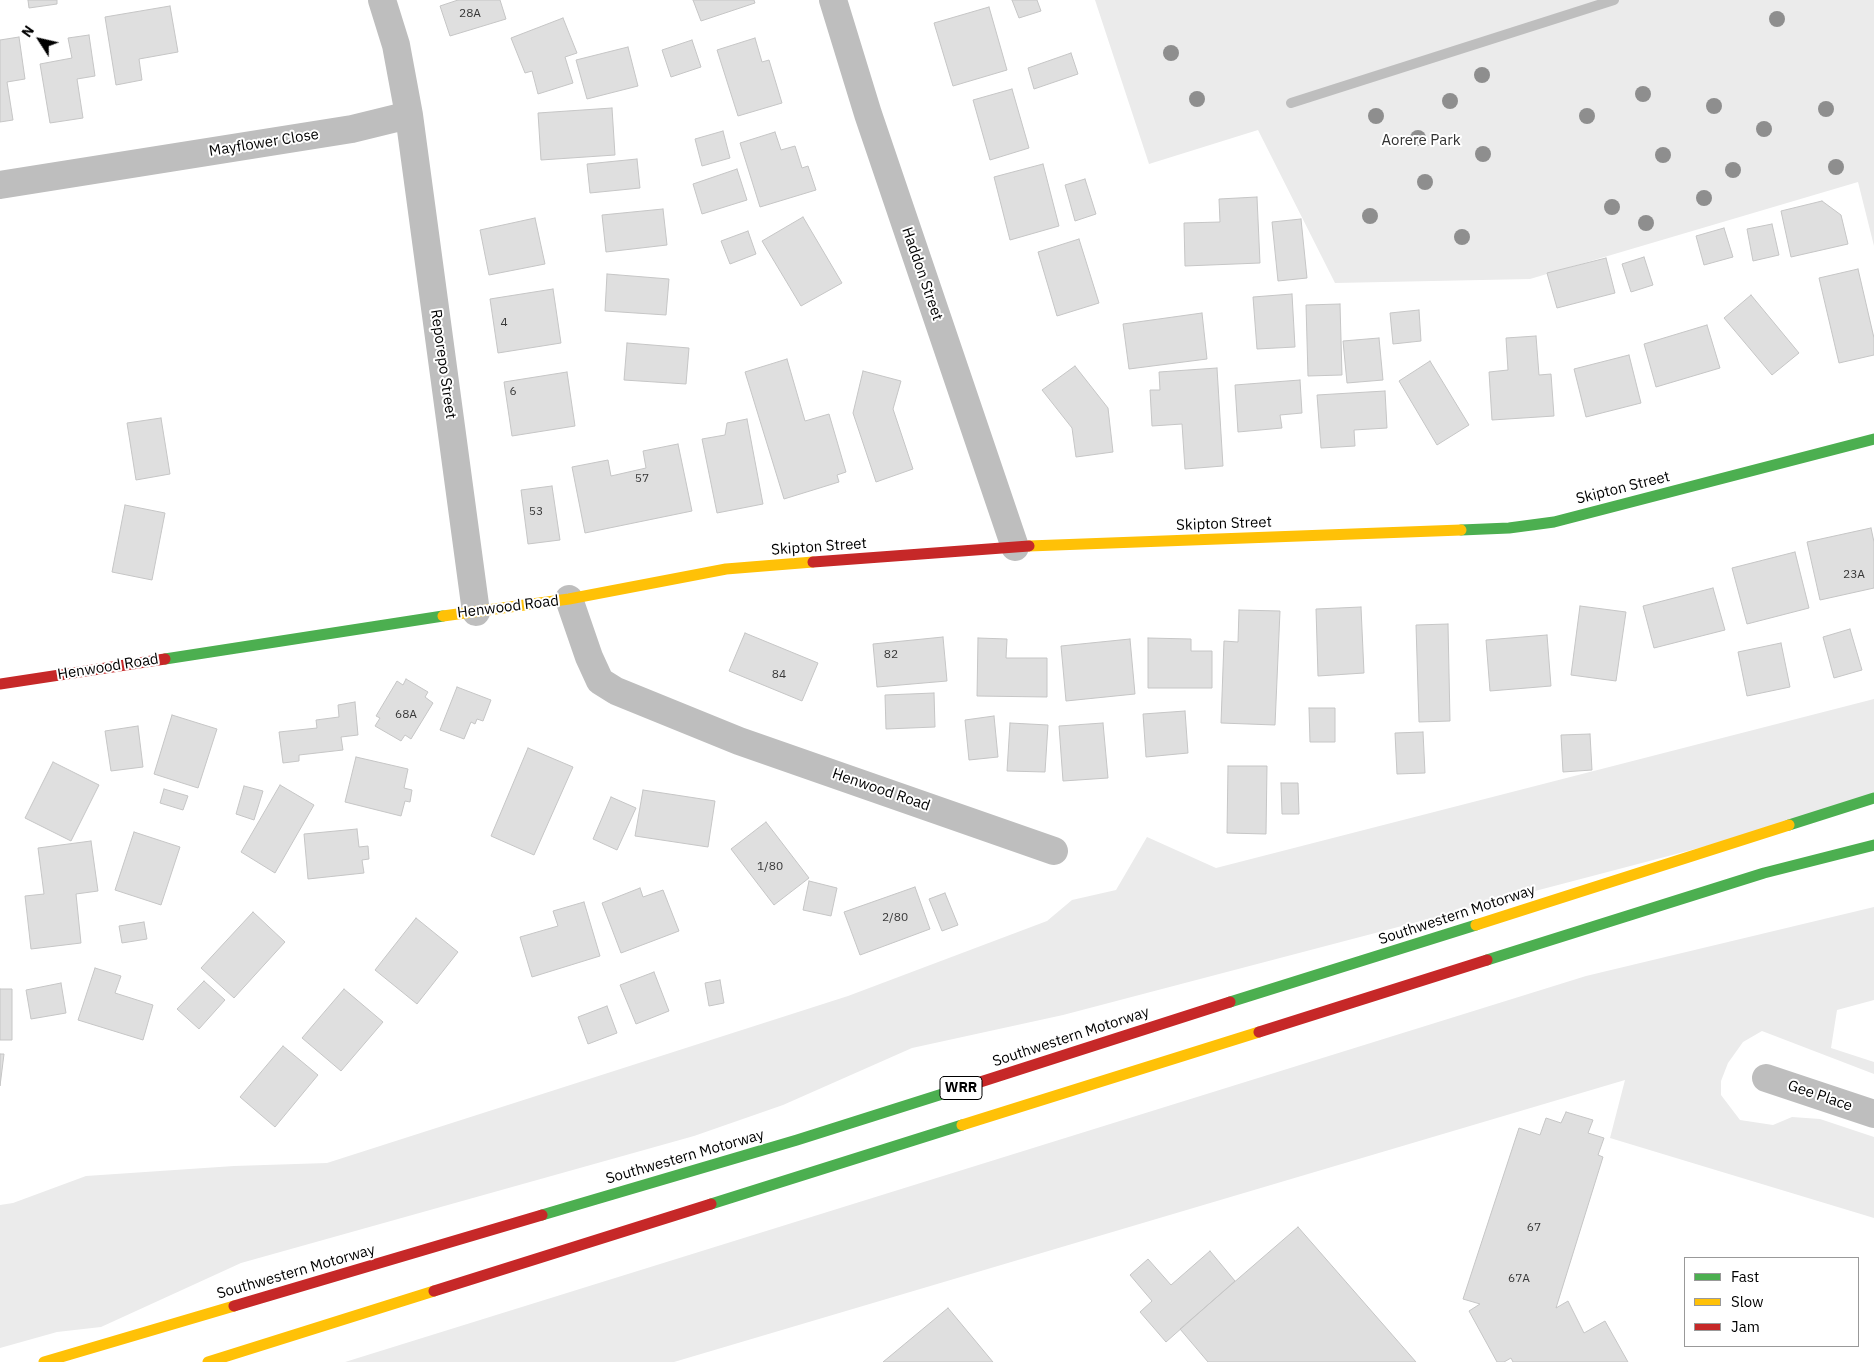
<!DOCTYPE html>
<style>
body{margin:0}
#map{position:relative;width:1874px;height:1362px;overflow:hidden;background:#fff;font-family:"IBM Plex Sans",sans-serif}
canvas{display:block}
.legend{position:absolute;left:1684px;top:1257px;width:175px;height:90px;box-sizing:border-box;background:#fff;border:1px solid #999;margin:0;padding:6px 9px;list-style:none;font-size:15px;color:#000}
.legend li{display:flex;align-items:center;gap:10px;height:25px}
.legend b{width:25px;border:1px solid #999}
.north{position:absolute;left:15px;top:15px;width:50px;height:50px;-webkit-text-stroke:4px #fff;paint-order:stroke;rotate:305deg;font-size:14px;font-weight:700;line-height:20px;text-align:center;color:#000}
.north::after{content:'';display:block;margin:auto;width:18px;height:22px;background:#000;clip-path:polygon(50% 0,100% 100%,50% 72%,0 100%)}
</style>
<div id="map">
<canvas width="1874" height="1362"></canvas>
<ul class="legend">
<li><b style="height:6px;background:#4caf50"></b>Fast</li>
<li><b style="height:6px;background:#ffc107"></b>Slow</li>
<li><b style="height:6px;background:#c62828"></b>Jam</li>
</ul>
<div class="north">N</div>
</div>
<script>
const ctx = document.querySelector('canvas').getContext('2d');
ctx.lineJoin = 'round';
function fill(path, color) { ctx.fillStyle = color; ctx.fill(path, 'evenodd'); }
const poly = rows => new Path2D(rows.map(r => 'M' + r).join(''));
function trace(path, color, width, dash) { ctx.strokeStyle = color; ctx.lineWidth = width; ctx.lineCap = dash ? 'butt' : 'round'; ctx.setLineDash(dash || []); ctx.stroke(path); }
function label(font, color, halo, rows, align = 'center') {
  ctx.font = font + ' "IBM Plex Sans",sans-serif'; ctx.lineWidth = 4; ctx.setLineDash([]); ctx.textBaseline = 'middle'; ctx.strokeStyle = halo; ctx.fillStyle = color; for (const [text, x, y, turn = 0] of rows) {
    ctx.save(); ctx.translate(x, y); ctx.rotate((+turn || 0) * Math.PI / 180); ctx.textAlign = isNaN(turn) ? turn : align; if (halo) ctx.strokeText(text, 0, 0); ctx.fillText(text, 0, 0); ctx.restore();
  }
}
fill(poly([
 [1095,0,1874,0,1874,246,1858,182,1530,279,1335,283,1258,130,1149,164],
 [1874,699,1874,802,1063,1015,912,1048,783,1105,694,1136,241,1263,101,1327,57,1332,0,1348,0,1205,13,1203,86,1176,234,1166,327,1163,848,996,1047,921,1072,900,1116,890,1147,837,1216,868],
 [1874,907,1874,1000,1837,1010,1831,1048,1874,1062,1874,1074,1762,1031,1743,1042,1728,1063,1721,1081,1721,1095,1740,1120,1773,1125,1792,1117,1820,1119,1874,1137,1874,1218,1610,1138,1625,1080,674,1362,345,1362,1586,976]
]), '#ebebeb');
trace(poly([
 [1291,103,1614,0]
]), '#bebebe', 10);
const building = poly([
 [28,0,57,0,57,4,29,8,28,0],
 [458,0,500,0,506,19,450,36,440,6,458,0],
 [693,0,754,0,755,3,701,21,693,0],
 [1012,0,1037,0,1041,11,1019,18,1012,0],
 [170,6,178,52,139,59,142,80,116,85,105,17,170,6],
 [989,7,1007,70,953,86,934,23,989,7],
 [563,18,577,53,565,57,573,83,538,94,532,71,525,73,511,38,563,18],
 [89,35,95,76,77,79,83,118,50,123,40,64,72,58,68,38,89,35],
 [19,37,25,79,7,82,13,120,0,122,0,40,19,37],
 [755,38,762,62,769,60,782,103,738,116,717,50,755,38],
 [692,40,701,67,671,77,662,50,692,40],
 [628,47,638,86,587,99,576,60,628,47],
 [1071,53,1078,74,1034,89,1028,68,1071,53],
 [1012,89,1029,148,990,160,973,100,1012,89],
 [612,108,615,155,541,160,538,113,612,108],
 [723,131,730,158,702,166,695,139,723,131],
 [775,132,781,150,795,146,802,168,808,166,816,190,760,207,740,143,775,132],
 [637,159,640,188,590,193,587,164,637,159],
 [1043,164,1059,226,1010,240,994,177,1043,164],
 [737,169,747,200,702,214,693,184,737,169],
 [1085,179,1096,214,1075,221,1065,185,1085,179],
 [1257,197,1260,263,1185,266,1184,223,1220,222,1219,199,1257,197],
 [1822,201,1841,215,1848,244,1791,257,1781,211,1822,201],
 [663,209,667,245,606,252,602,215,663,209],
 [803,217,842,283,801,306,762,241,803,217],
 [535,218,545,264,489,275,480,230,535,218],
 [1301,219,1307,278,1278,281,1272,222,1301,219],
 [1772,224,1779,255,1753,261,1747,229,1772,224],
 [1724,228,1733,257,1704,265,1696,236,1724,228],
 [748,231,756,254,730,264,721,241,748,231],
 [1079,239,1099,303,1057,316,1038,252,1079,239],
 [1644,257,1653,285,1631,292,1622,264,1644,257],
 [1606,258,1615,293,1557,308,1547,273,1606,258],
 [1858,269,1874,338,1874,355,1839,363,1819,278,1858,269],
 [607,274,669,279,666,315,605,311,607,274],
 [553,289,561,343,498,353,490,299,553,289],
 [1292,294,1295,347,1257,349,1253,297,1292,294],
 [1751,295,1799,353,1772,375,1724,318,1751,295],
 [1340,304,1342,375,1308,376,1306,305,1340,304],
 [1419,310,1421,341,1393,344,1390,313,1419,310],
 [1202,313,1207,359,1129,369,1123,324,1202,313],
 [1707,325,1720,368,1656,387,1644,344,1707,325],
 [1536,336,1539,375,1551,374,1554,416,1492,420,1489,372,1508,370,1506,338,1536,336],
 [1379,338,1383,380,1347,383,1343,341,1379,338],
 [627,343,689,348,686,384,624,380,627,343],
 [1629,355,1641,403,1586,417,1574,369,1629,355],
 [787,359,805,421,829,414,846,472,837,475,839,482,784,499,745,372,787,359],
 [1430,361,1469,425,1437,445,1399,381,1430,361],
 [1075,366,1108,408,1113,452,1076,457,1072,428,1042,390,1075,366],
 [1217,368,1223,466,1185,469,1182,424,1152,426,1150,390,1160,390,1159,372,1217,368],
 [863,371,901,381,893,409,913,469,876,482,853,413,863,371],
 [567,372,575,426,512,436,504,382,567,372],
 [1300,380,1302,413,1280,415,1282,428,1238,432,1235,385,1300,380],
 [1385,391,1387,428,1354,430,1355,446,1321,448,1317,395,1385,391],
 [161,418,170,474,136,480,127,423,161,418],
 [747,419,763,504,717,513,702,439,725,435,727,423,747,419],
 [678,444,692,511,585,533,572,467,608,460,611,476,646,468,643,451,678,444],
 [552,486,560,540,528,544,521,490,552,486],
 [125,505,165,513,152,580,112,572,125,505],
 [1871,528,1874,542,1874,588,1820,600,1807,542,1871,528],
 [1795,552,1809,608,1747,624,1732,568,1795,552],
 [1713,588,1725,630,1654,648,1643,606,1713,588],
 [1580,606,1626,612,1616,681,1571,675,1580,606],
 [1361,607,1364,673,1318,676,1316,609,1361,607],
 [1239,610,1280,611,1275,725,1221,723,1224,641,1238,642,1239,610],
 [1448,624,1450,721,1419,722,1416,625,1448,624],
 [1850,629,1862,670,1834,678,1823,637,1850,629],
 [745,633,818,663,802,701,729,671,745,633],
 [1547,635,1551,686,1490,691,1486,640,1547,635],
 [943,637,947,681,877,687,873,644,943,637],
 [978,638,1007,639,1006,658,1047,658,1047,697,977,696,978,638],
 [1148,638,1191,639,1191,651,1212,651,1212,688,1148,688,1148,638],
 [1130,639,1135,694,1066,701,1061,646,1130,639],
 [1781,643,1790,687,1747,696,1738,652,1781,643],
 [406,679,428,692,425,697,433,703,411,739,405,735,401,741,375,726,380,718,376,716,397,681,403,685,406,679],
 [457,687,491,700,483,721,477,719,475,724,471,722,464,739,440,730,457,687],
 [934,693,935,727,886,729,885,695,934,693],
 [355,702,358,735,341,737,343,750,299,755,299,761,283,763,279,732,317,728,316,720,339,717,338,705,355,702],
 [1309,708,1335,708,1335,742,1310,742,1309,708],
 [1185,711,1188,753,1146,757,1143,714,1185,711],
 [172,715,217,729,198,788,154,774,172,715],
 [994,716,998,757,969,760,965,720,994,716],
 [1010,723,1048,725,1045,772,1007,771,1010,723],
 [1103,723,1108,778,1063,781,1059,726,1103,723],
 [138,726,143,767,111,771,105,731,138,726],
 [1423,732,1425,773,1397,774,1395,733,1423,732],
 [1590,734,1592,770,1563,772,1561,735,1590,734],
 [528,748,573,767,534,855,491,836,528,748],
 [356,757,408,769,404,788,412,790,410,802,405,801,401,816,345,802,356,757],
 [53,762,99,785,71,841,25,818,53,762],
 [1228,766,1267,766,1266,834,1227,833,1228,766],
 [1281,783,1298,783,1299,814,1282,814,1281,783],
 [280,785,314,805,275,873,241,852,280,785],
 [244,786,263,791,254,820,236,814,244,786],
 [164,789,188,796,183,810,160,803,164,789],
 [643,790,715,801,708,847,635,836,643,790],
 [611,797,636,808,617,850,593,839,611,797],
 [766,822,809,878,774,905,731,849,766,822],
 [357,829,359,847,368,846,369,859,362,860,364,873,308,879,304,834,357,829],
 [134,832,180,847,161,905,115,890,134,832],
 [91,841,98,891,76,894,81,943,31,949,25,896,44,894,38,848,91,841],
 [809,881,837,888,831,916,803,910,809,881],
 [915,887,930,929,860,955,844,912,915,887],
 [640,888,643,897,663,890,679,931,621,953,602,903,640,888],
 [945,893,958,925,942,931,929,899,945,893],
 [584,902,600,956,532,977,520,937,558,926,553,911,584,902],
 [253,912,285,942,234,998,201,968,253,912],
 [416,918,458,952,417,1004,375,970,416,918],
 [144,922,147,939,122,943,119,926,144,922],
 [95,968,121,976,115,993,153,1005,143,1040,78,1020,95,968],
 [654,972,669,1011,636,1024,620,985,654,972],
 [720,980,724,1003,709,1006,705,983,720,980],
 [204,981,225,1000,199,1029,177,1009,204,981],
 [61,983,66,1013,31,1019,26,990,61,983],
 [0,989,12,989,12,1040,0,1040,0,989],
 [344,989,383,1022,341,1071,302,1038,344,989],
 [607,1006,617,1033,588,1044,578,1017,607,1006],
 [283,1046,318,1075,275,1127,240,1097,283,1046],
 [0,1054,4,1054,0,1086,0,1054],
 [1566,1112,1593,1120,1588,1133,1604,1138,1598,1155,1603,1157,1556,1308,1568,1301,1584,1333,1605,1321,1628,1362,1513,1362,1511,1358,1504,1362,1497,1362,1469,1311,1480,1304,1463,1299,1519,1128,1540,1135,1546,1118,1561,1123,1566,1112],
 [1298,1227,1416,1362,1208,1362,1180,1329,1298,1227],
 [1210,1251,1235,1281,1166,1342,1140,1312,1152,1301,1130,1275,1148,1259,1171,1285,1210,1251],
 [948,1308,993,1362,883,1362,948,1308]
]);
fill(building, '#dfdfdf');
trace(building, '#c6c6c6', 1);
trace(poly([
 [833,0,868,114,1015,547],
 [409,115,476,612],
 [0,185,352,129,409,115,396,45,382,0],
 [569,599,589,657,600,681,616,691,739,741,1054,851],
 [1766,1078,1874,1114]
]), '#bebebe', 28);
trace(poly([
 [1461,530,1509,528,1554,522,1874,439],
 [165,659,443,616],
 [1789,825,1874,798],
 [1487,960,1764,873,1874,845],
 [1230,1002,1476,925],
 [711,1204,962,1125],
 [542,1215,797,1140,974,1084]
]), '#4caf50', 11);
trace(poly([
 [1029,546,1461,530],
 [443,616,569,599,726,569,813,562],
 [1476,925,1789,825],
 [962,1125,1259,1032],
 [44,1362,234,1306],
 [208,1362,434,1291]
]), '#ffc107', 11);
trace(poly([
 [813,562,1029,546],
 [0,684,165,659],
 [1259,1032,1487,960],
 [974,1084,1230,1002],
 [434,1291,711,1204],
 [234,1306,542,1215]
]), '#c62828', 11);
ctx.fillStyle = '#8e8e8e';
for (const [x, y] of [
 [1777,19],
 [1171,53],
 [1482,75],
 [1643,94],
 [1197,99],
 [1450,101],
 [1714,106],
 [1826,109],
 [1376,116],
 [1587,116],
 [1764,129],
 [1418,138],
 [1483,154],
 [1663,155],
 [1836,167],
 [1733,170],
 [1425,182],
 [1704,198],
 [1612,207],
 [1370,216],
 [1646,223],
 [1462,237]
]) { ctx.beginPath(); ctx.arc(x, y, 8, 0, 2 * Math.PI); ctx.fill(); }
label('12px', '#383838', null, [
 ["28A",470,14],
 ["4",504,323],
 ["6",513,392],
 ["57",642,479],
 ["53",536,512],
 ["23A",1854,575],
 ["82",891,655],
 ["84",779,675],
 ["68A",406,715],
 ["1/80",770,867],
 ["2/80",895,918],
 ["67",1534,1228],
 ["67A",1519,1279]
]);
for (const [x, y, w] of [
 [961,1088,42]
]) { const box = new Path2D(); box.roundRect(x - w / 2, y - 11.5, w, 23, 4); ctx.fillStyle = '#fff'; ctx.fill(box); trace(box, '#000', 1); }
label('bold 14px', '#000', null, [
 ["WRR",961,1088]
]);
label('15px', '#323232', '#fff', [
 ["Aorere Park",1421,141]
]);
label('15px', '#000', '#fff', [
 ["Mayflower Close",264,143,-9],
 ["Haddon Street",922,274,71],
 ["Reporepo Street",443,364,82],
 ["Skipton Street",1623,488,-14],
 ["Skipton Street",1224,524,-2],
 ["Skipton Street",819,547,-4],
 ["Henwood Road",508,607,-7],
 ["Henwood Road",108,667,-9],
 ["Henwood Road",881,790,19],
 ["Southwestern Motorway",1457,915,-18],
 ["Southwestern Motorway",1071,1037,-18],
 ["Gee Place",1820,1096,19],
 ["Southwestern Motorway",685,1157,-16],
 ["Southwestern Motorway",296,1272,-16]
]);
</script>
